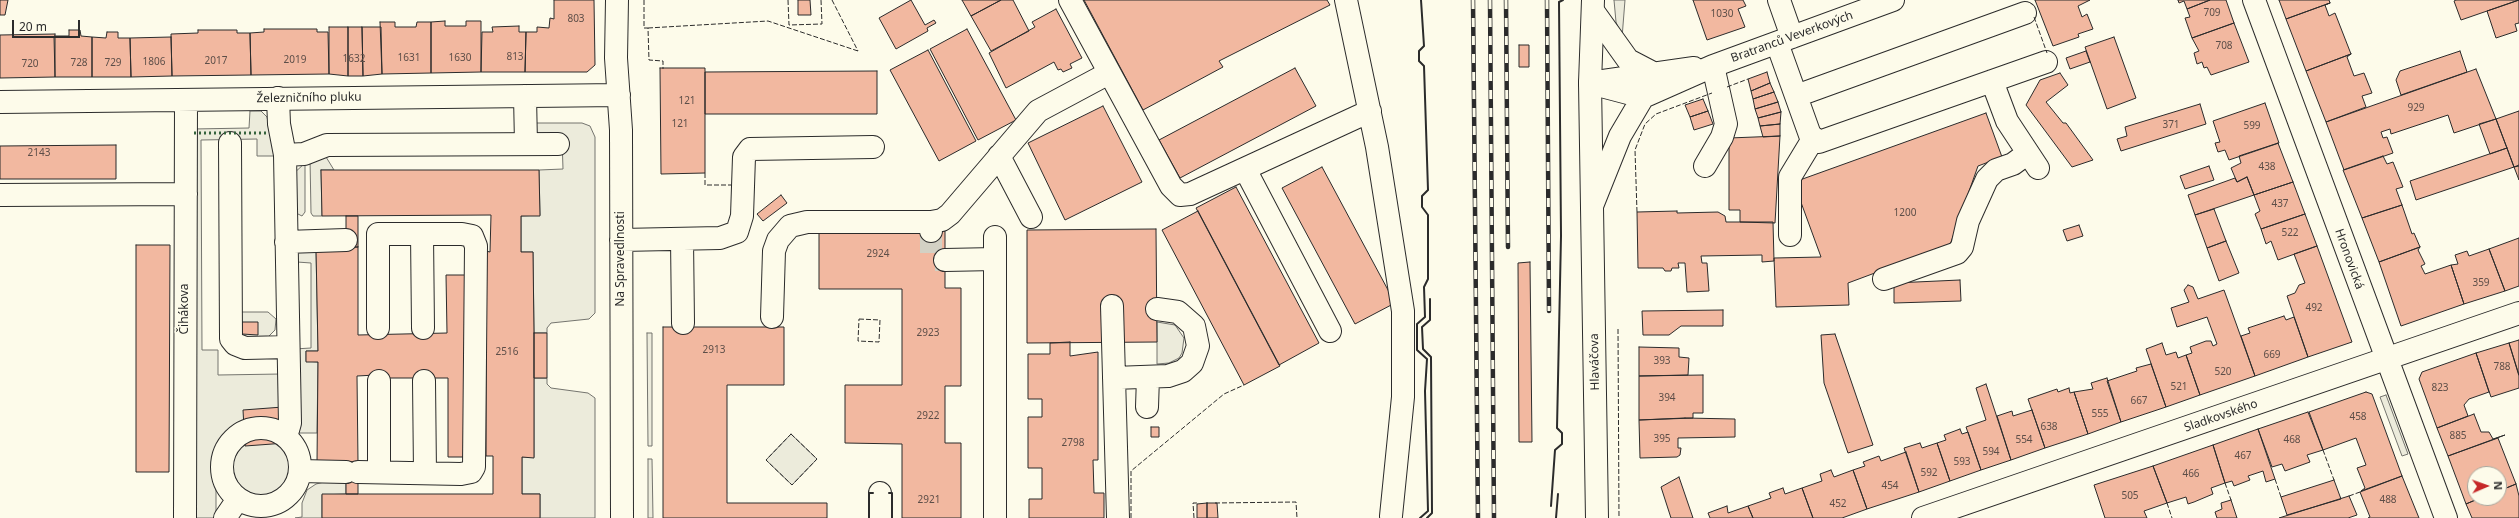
<!DOCTYPE html>
<meta charset="utf-8">
<style>
body{margin:0}
#map{position:relative;width:2519px;height:518px;overflow:hidden;background:#fdfbea;font-family:"Noto Sans",sans-serif}
canvas{display:block}
.north{position:absolute;left:2467px;top:466px;width:40px;height:40px;box-sizing:border-box;background:#fdfbea;border:1px solid #a9a89e;border-radius:50%;rotate:88deg;font-size:11px;font-weight:700;line-height:16px;text-align:center;color:#2b2b2b}
.north::after{content:'';display:block;margin:auto;width:14px;height:18px;background:#c62828;clip-path:polygon(50% 0,100% 100%,50% 72%,0 100%)}
.scale{position:absolute;left:12px;top:20px;width:68px;height:18px;box-sizing:border-box;border:2px solid #2b2b2b;border-top:0;padding-left:5px;font-size:12px;line-height:14px;white-space:nowrap;color:#2b2b2b;-webkit-text-stroke:3px #fdfbea;paint-order:stroke}
</style>
<div id="map">
<canvas width="2519" height="518"></canvas>
<div class="north">N</div>
<div class="scale">20 m</div>
</div>
<script>
const ctx = document.querySelector('canvas').getContext('2d');
ctx.lineJoin = 'round';
function fill(path, color) { ctx.fillStyle = color; ctx.fill(path, 'evenodd'); }
const poly = rows => new Path2D(rows.map(r => 'M' + r).join(''));
function trace(path, color, width, dash) { ctx.strokeStyle = color; ctx.lineWidth = width; ctx.lineCap = dash ? 'butt' : 'round'; ctx.setLineDash(dash || []); ctx.stroke(path); }
function label(font, color, halo, rows, align = 'center') {
  ctx.font = font + ' "Noto Sans",sans-serif'; ctx.lineWidth = 3; ctx.setLineDash([]); ctx.textBaseline = 'middle'; ctx.strokeStyle = halo; ctx.fillStyle = color; for (const [text, x, y, turn = 0] of rows) {
    ctx.save(); ctx.translate(x, y); ctx.rotate((+turn || 0) * Math.PI / 180); ctx.textAlign = isNaN(turn) ? turn : align; if (halo) ctx.strokeText(text, 0, 0); ctx.fillText(text, 0, 0); ctx.restore();
  }
}
const green = poly([
 [1614,0,1625,0,1622,38,1616,22,1614,0],
 [250,111,261,111,267,117,275,156,257,156,257,139,201,140,202,350,218,350,218,375,281,374,281,425,246,422,227,434,216,455,216,518,190,518,193,129,249,128,250,111],
 [532,123,582,123,590,126,595,137,595,313,589,319,551,323,547,328,547,333,534,333,533,252,521,252,521,216,540,215,539,170,563,169,562,139,537,137,532,123],
 [323,152,334,170,321,170,322,216,313,216,311,213,310,159,323,152],
 [305,163,305,212,302,216,294,212,291,176,305,163],
 [316,249,318,351,306,351,306,361,318,362,317,433,294,433,294,349,311,348,311,263,297,262,295,253,316,249],
 [240,312,268,312,276,319,275,330,267,338,242,338,240,312],
 [1157,322,1175,325,1184,338,1182,353,1179,358,1169,363,1157,364,1157,322],
 [647,333,652,333,652,446,648,446,647,333],
 [534,378,547,378,547,384,551,388,588,393,595,398,595,518,540,518,540,494,522,494,522,457,534,457,534,378],
 [2386,395,2408,454,2402,456,2380,397,2386,395],
 [791,434,817,459,792,485,766,460,791,434],
 '233 467a28 28 0 1 1 56 0a28 28 0 1 1-56 0Z',
 [648,459,652,459,653,518,648,518,648,459],
 [324,482,346,483,346,494,322,495,322,518,295,518,302,517,302,503,307,490,316,484,324,482]
]);
fill(green, '#ecebdb');
trace(green, '#74746e', 1);
const building = poly([
 [0,0,8,0,5,15,0,15,0,0],
 [554,0,594,0,595,65,587,72,525,72,526,32,537,32,537,27,549,28,550,18,554,19,554,0],
 [798,0,810,0,811,15,798,15,798,0],
 [911,0,925,25,934,20,936,23,927,28,928,31,896,49,879,18,911,0],
 [962,0,1001,0,971,16,962,0],
 [1001,0,1013,0,1029,31,991,51,971,16,1001,0],
 [1084,0,1327,0,1330,5,1219,61,1223,67,1143,110,1084,0],
 [1693,0,1743,0,1746,6,1738,9,1745,27,1707,40,1693,0],
 [2035,0,2090,0,2078,6,2082,17,2087,14,2093,29,2078,34,2079,37,2053,46,2035,0],
 [2178,0,2210,0,2187,9,2184,1,2179,3,2178,0],
 [2210,0,2226,0,2234,23,2192,38,2185,18,2190,17,2187,9,2210,0],
 [2279,0,2329,0,2330,3,2286,19,2279,0],
 [2456,0,2519,0,2461,20,2454,1,2456,0],
 [2519,0,2519,23,2515,24,2517,31,2496,38,2487,11,2519,0],
 [2330,3,2325,5,2329,16,2335,13,2351,54,2306,71,2286,19,2330,3],
 [1056,9,1082,58,1070,64,1072,68,1063,72,1061,69,1058,70,1054,62,1006,88,989,53,1035,27,1032,22,1056,9],
 [445,21,445,26,466,26,466,21,481,21,481,72,431,73,431,22,445,21],
 [380,22,395,22,395,27,416,27,417,22,431,22,431,73,382,74,380,22],
 [2234,23,2249,62,2211,75,2207,67,2204,68,2202,62,2197,64,2194,53,2199,51,2192,38,2234,23],
 [519,26,519,32,526,32,525,72,481,72,482,32,493,32,492,27,519,26],
 [329,27,348,27,348,76,329,74,329,27],
 [348,27,362,27,363,76,348,76,348,27],
 [362,27,381,27,382,74,363,76,362,27],
 [264,29,317,29,317,32,328,32,329,74,251,75,250,33,264,32,264,29],
 [967,29,1016,120,978,140,930,49,967,29],
 [69,30,80,30,81,36,92,37,92,77,55,77,54,36,69,36,69,30],
 [198,30,237,30,237,33,250,33,251,75,172,76,171,34,198,33,198,30],
 [107,32,118,32,118,38,130,38,131,77,92,77,92,37,106,38,107,32],
 [55,34,55,77,0,78,0,35,55,34],
 [171,37,172,76,131,77,130,38,171,37],
 [2114,37,2136,98,2107,109,2085,47,2114,37],
 [1519,45,1529,45,1529,67,1519,67,1519,45],
 [928,50,976,141,939,161,890,70,928,50],
 [2086,51,2090,62,2070,69,2066,58,2086,51],
 [2460,51,2467,72,2401,95,2396,80,2400,71,2460,51],
 [2351,54,2347,57,2354,76,2364,73,2372,93,2362,96,2366,107,2326,122,2306,71,2351,54],
 [660,68,705,68,705,173,661,174,660,68],
 [1295,68,1316,106,1180,178,1159,140,1295,68],
 [2476,69,2496,119,2454,133,2448,115,2391,134,2390,129,2381,132,2383,138,2387,137,2393,153,2344,170,2326,122,2476,69],
 [877,71,877,114,705,114,705,72,877,71],
 [1767,72,1770,83,1751,91,1748,79,1767,72],
 [2060,73,2068,85,2046,102,2063,123,2066,123,2093,160,2072,167,2026,105,2040,80,2060,73],
 [1770,83,1774,92,1753,99,1751,91,1770,83],
 [1774,92,1778,102,1755,109,1753,99,1774,92],
 [1703,99,1708,111,1690,117,1685,105,1703,99],
 [1778,102,1781,112,1758,118,1755,109,1778,102],
 [2265,103,2279,143,2229,160,2225,150,2218,152,2215,143,2220,142,2213,121,2265,103],
 [2200,104,2206,124,2121,151,2117,139,2127,136,2125,127,2200,104],
 [1103,106,1142,182,1065,220,1028,143,1103,106],
 [1708,111,1713,124,1694,130,1690,117,1708,111],
 [2519,111,2519,165,2514,167,2496,119,2519,111],
 [1781,112,1780,124,1760,126,1758,118,1781,112],
 [1986,113,2002,157,1978,166,1950,245,1848,283,1849,305,1776,307,1774,258,1821,257,1795,186,1797,181,1986,113],
 [2496,119,2507,148,2490,154,2479,124,2496,119],
 [1780,124,1780,136,1763,137,1760,126,1780,124],
 [1780,136,1775,223,1740,222,1740,210,1729,210,1729,138,1780,136],
 [2278,143,2293,182,2254,195,2247,177,2237,182,2231,168,2241,163,2239,156,2278,143],
 [116,145,116,179,0,179,0,146,116,145],
 [2507,148,2514,167,2416,200,2410,181,2507,148],
 [2383,156,2387,164,2393,162,2403,187,2396,189,2402,205,2362,218,2343,170,2383,156],
 [2209,166,2214,180,2185,189,2180,176,2209,166],
 [2519,166,2519,180,2514,167,2519,166],
 [1322,167,1395,303,1355,324,1282,188,1322,167],
 [321,170,539,170,540,216,521,216,521,252,533,252,534,333,534,458,522,457,522,494,540,494,540,518,322,518,322,494,493,494,493,456,486,456,486,251,490,252,491,215,322,216,321,170],
 [2247,177,2254,195,2195,215,2188,195,2235,178,2237,182,2247,177],
 [2293,182,2305,214,2261,229,2255,214,2260,211,2254,195,2293,182],
 [1236,187,1319,343,1279,365,1196,208,1236,187],
 [781,195,787,203,763,221,757,214,781,195],
 [2402,205,2412,234,2414,233,2420,247,2379,262,2362,218,2402,205],
 [2214,209,2226,241,2207,248,2195,215,2214,209],
 [1198,211,1280,366,1244,385,1162,230,1198,211],
 [1677,211,1677,213,1718,212,1725,216,1726,222,1773,222,1774,261,1762,262,1762,255,1701,256,1702,263,1707,263,1709,291,1687,292,1685,263,1678,263,1679,268,1672,268,1671,271,1665,271,1663,268,1638,268,1637,212,1677,211],
 [2305,214,2317,246,2278,260,2271,241,2266,244,2261,229,2305,214],
 [346,216,358,216,358,247,346,247,346,216],
 [2079,225,2083,236,2067,241,2063,230,2079,225],
 [1156,229,1157,342,1027,343,1027,230,1156,229],
 [819,231,945,231,945,288,961,288,961,386,945,386,945,443,961,443,961,518,902,518,902,444,845,443,845,385,902,385,902,289,819,289,819,231],
 [2519,238,2519,286,2505,291,2489,249,2519,238],
 [2226,241,2239,273,2219,281,2207,248,2226,241],
 [136,245,170,245,169,472,136,472,136,245],
 [2317,246,2352,342,2308,357,2287,296,2295,293,2299,285,2305,283,2294,254,2317,246],
 [358,247,358,335,447,333,446,275,465,275,470,457,448,457,448,378,376,378,376,375,357,376,358,462,317,462,318,362,306,362,306,351,318,351,316,249,358,247],
 [2420,247,2418,250,2425,264,2421,266,2425,274,2451,265,2464,304,2401,326,2379,262,2420,247],
 [2489,249,2505,291,2464,304,2451,265,2458,264,2455,255,2467,251,2469,256,2489,249],
 [1530,262,1532,442,1519,442,1518,263,1530,262],
 [1960,280,1961,301,1894,303,1894,283,1960,280],
 [2188,285,2193,287,2198,299,2224,290,2255,376,2200,395,2186,355,2192,353,2190,347,2206,341,2211,341,2213,346,2217,344,2207,317,2177,327,2171,308,2189,302,2184,290,2188,285],
 [1723,310,1723,326,1681,326,1669,335,1643,335,1642,311,1723,310],
 [2284,316,2286,320,2294,317,2308,357,2255,376,2241,336,2250,333,2248,328,2284,316],
 [242,322,258,322,258,335,242,334,242,322],
 [663,327,784,327,784,385,727,385,727,503,827,503,827,518,663,518,663,327],
 [534,333,547,333,547,378,534,378,534,333],
 [1835,334,1873,445,1848,453,1824,383,1821,335,1835,334],
 [2519,340,2519,375,2509,343,2519,340],
 [1070,342,1070,356,1098,352,1098,460,1093,460,1094,493,1104,493,1104,518,1029,518,1029,499,1042,499,1042,468,1028,468,1028,417,1042,417,1042,399,1028,399,1028,354,1050,354,1050,343,1070,342],
 [2162,343,2166,355,2176,352,2178,358,2186,355,2200,395,2166,407,2146,349,2162,343],
 [2509,343,2519,376,2519,388,2491,397,2476,353,2509,343],
 [1639,347,1679,348,1679,357,1689,358,1688,375,1639,376,1639,347],
 [2476,353,2489,392,2469,399,2464,405,2468,416,2437,428,2419,379,2422,372,2476,353],
 [2151,364,2166,407,2121,422,2107,381,2137,371,2136,368,2151,364],
 [1703,375,1703,413,1693,413,1693,418,1639,420,1639,376,1703,375],
 [2107,378,2121,422,2088,434,2074,392,2093,389,2091,383,2107,378],
 [1986,384,2011,460,1981,470,1966,427,1986,420,1976,388,1986,384],
 [2069,388,2070,393,2074,392,2088,434,2045,448,2028,399,2057,389,2058,392,2069,388],
 [2366,392,2372,394,2402,476,2361,491,2365,488,2357,468,2366,465,2356,438,2323,450,2309,412,2366,392],
 [283,407,286,443,245,446,243,410,283,407],
 [2032,410,2045,448,2011,460,1997,416,2012,411,2013,416,2032,410],
 [2308,412,2323,450,2307,455,2310,462,2285,471,2282,464,2272,467,2258,429,2308,412],
 [2474,414,2481,432,2489,432,2493,439,2505,435,2448,456,2437,428,2474,414],
 [1685,418,1735,419,1735,437,1678,438,1678,448,1681,448,1680,455,1677,457,1640,458,1639,420,1685,418],
 [1151,427,1159,427,1159,437,1151,437,1151,427],
 [1960,429,1962,434,1968,432,1981,470,1950,481,1937,443,1946,440,1944,435,1960,429],
 [2258,429,2275,479,2266,482,2263,471,2248,476,2250,480,2234,486,2232,481,2225,483,2213,445,2258,429],
 [2498,438,2516,484,2499,491,2499,474,2475,474,2475,498,2480,498,2466,504,2448,456,2498,438],
 [1920,443,1922,448,1937,443,1950,481,1919,492,1904,448,1920,443],
 [2213,445,2225,483,2211,488,2213,494,2194,502,2188,504,2186,497,2167,503,2153,466,2213,445],
 [1906,452,1919,492,1867,509,1853,470,1865,466,1863,462,1879,456,1881,461,1906,452],
 [346,462,358,462,358,494,346,494,346,462],
 [2153,466,2167,503,2144,511,2147,518,2105,518,2094,485,2153,466],
 [1831,470,1834,477,1853,470,1867,509,1842,518,1813,518,1802,488,1822,481,1820,474,1831,470],
 [2402,476,2419,518,2368,518,2370,517,2360,492,2402,476],
 [1679,477,1693,518,1671,518,1661,487,1679,477],
 [2334,480,2341,499,2287,515,2281,497,2334,480],
 [2516,484,2519,496,2519,518,2472,518,2466,504,2480,498,2499,498,2499,491,2516,484],
 [1783,488,1785,494,1802,488,1813,518,1753,518,1748,506,1771,498,1769,493,1783,488],
 [2349,496,2357,515,2348,518,2279,518,2349,496],
 [2231,500,2237,518,2217,518,2215,512,2222,509,2221,503,2231,500],
 [1207,503,1217,503,1218,518,1207,518,1207,503],
 [1207,503,1207,518,1197,518,1197,504,1207,503],
 [1727,506,1728,513,1748,506,1753,518,1710,518,1708,513,1727,506]
]);
fill(building, '#f2b8a0');
trace(building, '#2b2b2b', 1);
trace(poly([
 [931,231,931,260,945,260]
]), '#d3d1c4', 22, [22, 11]);
const minor = poly([
 [617,0,616,58,621,130,622,518],
 [1070,0,1171,186,1180,195,1190,194,1370,111],
 [1346,0,1377,147,1403,311,1403,397,1391,516],
 [1779,0,1792,37],
 [2254,0,2446,518],
 [1593,11,1628,60,1651,72],
 [1777,43,1810,135,1819,142,2046,62],
 [1992,81,2007,121,2038,168],
 [1596,82,1694,68],
 [1590,83,1643,97,1713,66,1893,0],
 [525,96,526,144],
 [1796,96,2025,13],
 [278,98,279,124,285,155,290,423,286,437],
 [0,102,619,95],
 [230,143,231,339,235,344,245,348,288,347],
 [285,155,304,154,327,145,558,144],
 [999,156,1031,217],
 [1705,166,1722,137,1726,124,1713,66],
 [1245,169,1330,331],
 [0,195,186,194],
 [1592,206,1620,136,1643,97],
 [931,222,942,220,950,214,1038,111,1109,73],
 [422,234,423,328],
 [1790,235,1790,177,1813,139],
 [995,237,995,518],
 [682,239,683,323],
 [621,240,720,238,737,232,742,216,744,157,750,149,873,147],
 [286,242,346,240],
 [945,260,995,259],
 [1884,279,1957,253,1962,247,1968,221,1987,179,1996,170,2013,164,2028,153],
 [1112,306,1118,518],
 [772,317,774,251,778,240,790,226,807,222,931,222,931,231],
 [1114,378,1168,376,1183,371,1192,363,1198,346,1194,326,1178,312,1157,309],
 [379,381,379,472],
 [424,381,425,473],
 [1147,407,1148,377],
 '222 467a39 39 0 1 1 78 0a39 39 0 1 1-78 0Z',
 [300,471,346,472],
 [358,472,461,474,471,472,474,467,476,246,472,236,462,234,378,234,378,328],
 [880,493,881,518],
 [185,518,186,100],
 [225,518,238,499],
 [1923,518,2519,313]
]);
const major = poly([
 [1593,0,1590,83,1597,518]
]);
trace(minor, '#2b2b2b', 24);
trace(major, '#2b2b2b', 24);
trace(minor, '#fdfbea', 22);
trace(major, '#fdfbea', 22);
const rail = poly([
 [1473,0,1478,518],
 [1490,0,1494,518],
 [1506,0,1508,247],
 [1547,0,1549,311]
]);
trace(rail, '#2b2b2b', 4.5);
trace(rail, '#fdfbea', 3, [9]);
trace(poly([
 [194,133,268,133]
]), '#34623c', 3, [2, 3]);
trace(poly([
 [644,0,644,28,648,28,649,60,663,61,663,69],
 [788,0,789,25,822,24,821,0],
 [832,0,858,51],
 [2034,17,2047,53],
 [648,28,768,21,858,51],
 [1727,87,1748,79],
 [705,173,705,185,731,185],
 [1637,212,1635,150,1645,124,1656,114,1712,93],
 [859,319,880,320,879,342,858,341,859,319],
 [1618,329,1619,518],
 [791,434,817,459,792,485,766,460,791,434],
 [2323,450,2334,480],
 [2275,479,2281,497],
 [2225,483,2231,500],
 [2349,496,2360,492],
 [1215,503,1296,502,1297,518],
 [2167,503,2172,518],
 [1131,518,1131,471,1224,394,1244,385],
 [1194,518,1193,503,1199,503]
]), '#2b2b2b', 1, [5, 2]);
trace(poly([
 [889,493,892,493,892,518],
 [1551,506,1555,450,1562,444,1562,433,1557,428,1561,236,1559,2,1563,0],
 [869,518,869,493,873,493],
 [1420,518,1428,511,1425,391,1427,359,1417,350,1417,324,1425,317,1424,287,1428,279,1428,215,1422,207,1422,196,1428,190,1424,66,1419,61,1419,51,1424,46,1421,0],
 [1427,518,1432,513,1431,357,1423,349,1422,327,1430,320,1430,299],
 [1556,518,1558,494]
]), '#2b2b2b', 2);
label('10px', '#5d4e48', null, [
 ["709",2212,13],
 ["1030",1722,14],
 ["803",576,19],
 ["708",2224,46],
 ["813",515,57],
 ["1631",409,58],
 ["1630",460,58],
 ["1632",354,59],
 ["2019",295,60],
 ["2017",216,61],
 ["1806",154,62],
 ["728",79,63],
 ["729",113,63],
 ["720",30,64],
 ["121",687,101],
 ["929",2416,108],
 ["121",680,124],
 ["371",2171,125],
 ["599",2252,126],
 ["2143",39,153],
 ["438",2267,167],
 ["437",2280,204],
 ["1200",1905,213],
 ["522",2290,233],
 ["2924",878,254],
 ["359",2481,283],
 ["492",2314,308],
 ["2923",928,333],
 ["2913",714,350],
 ["2516",507,352],
 ["669",2272,355],
 ["393",1662,361],
 ["788",2502,367],
 ["520",2223,372],
 ["521",2179,387],
 ["823",2440,388],
 ["394",1667,398],
 ["667",2139,401],
 ["555",2100,414],
 ["2922",928,416],
 ["458",2358,417],
 ["638",2049,427],
 ["885",2458,436],
 ["395",1662,439],
 ["554",2024,440],
 ["468",2292,440],
 ["2798",1073,443],
 ["594",1991,452],
 ["467",2243,456],
 ["593",1962,462],
 ["592",1929,473],
 ["466",2191,474],
 ["454",1890,486],
 ["505",2130,496],
 ["2921",929,500],
 ["488",2388,500],
 ["452",1838,504]
]);
label('12px', '#2b2b2b', '#fdfbea', [
 ["Bratranců Veverkových",1792,37,-20],
 ["Železničního pluku",309,98,-1],
 ["Na Spravedlnosti",621,259,-90],
 ["Hronovická",2349,259,70],
 ["Čihákova",185,309,-90],
 ["Hlaváčova",1595,362,-91],
 ["Sladkovského",2221,416,-19]
]);
</script>
